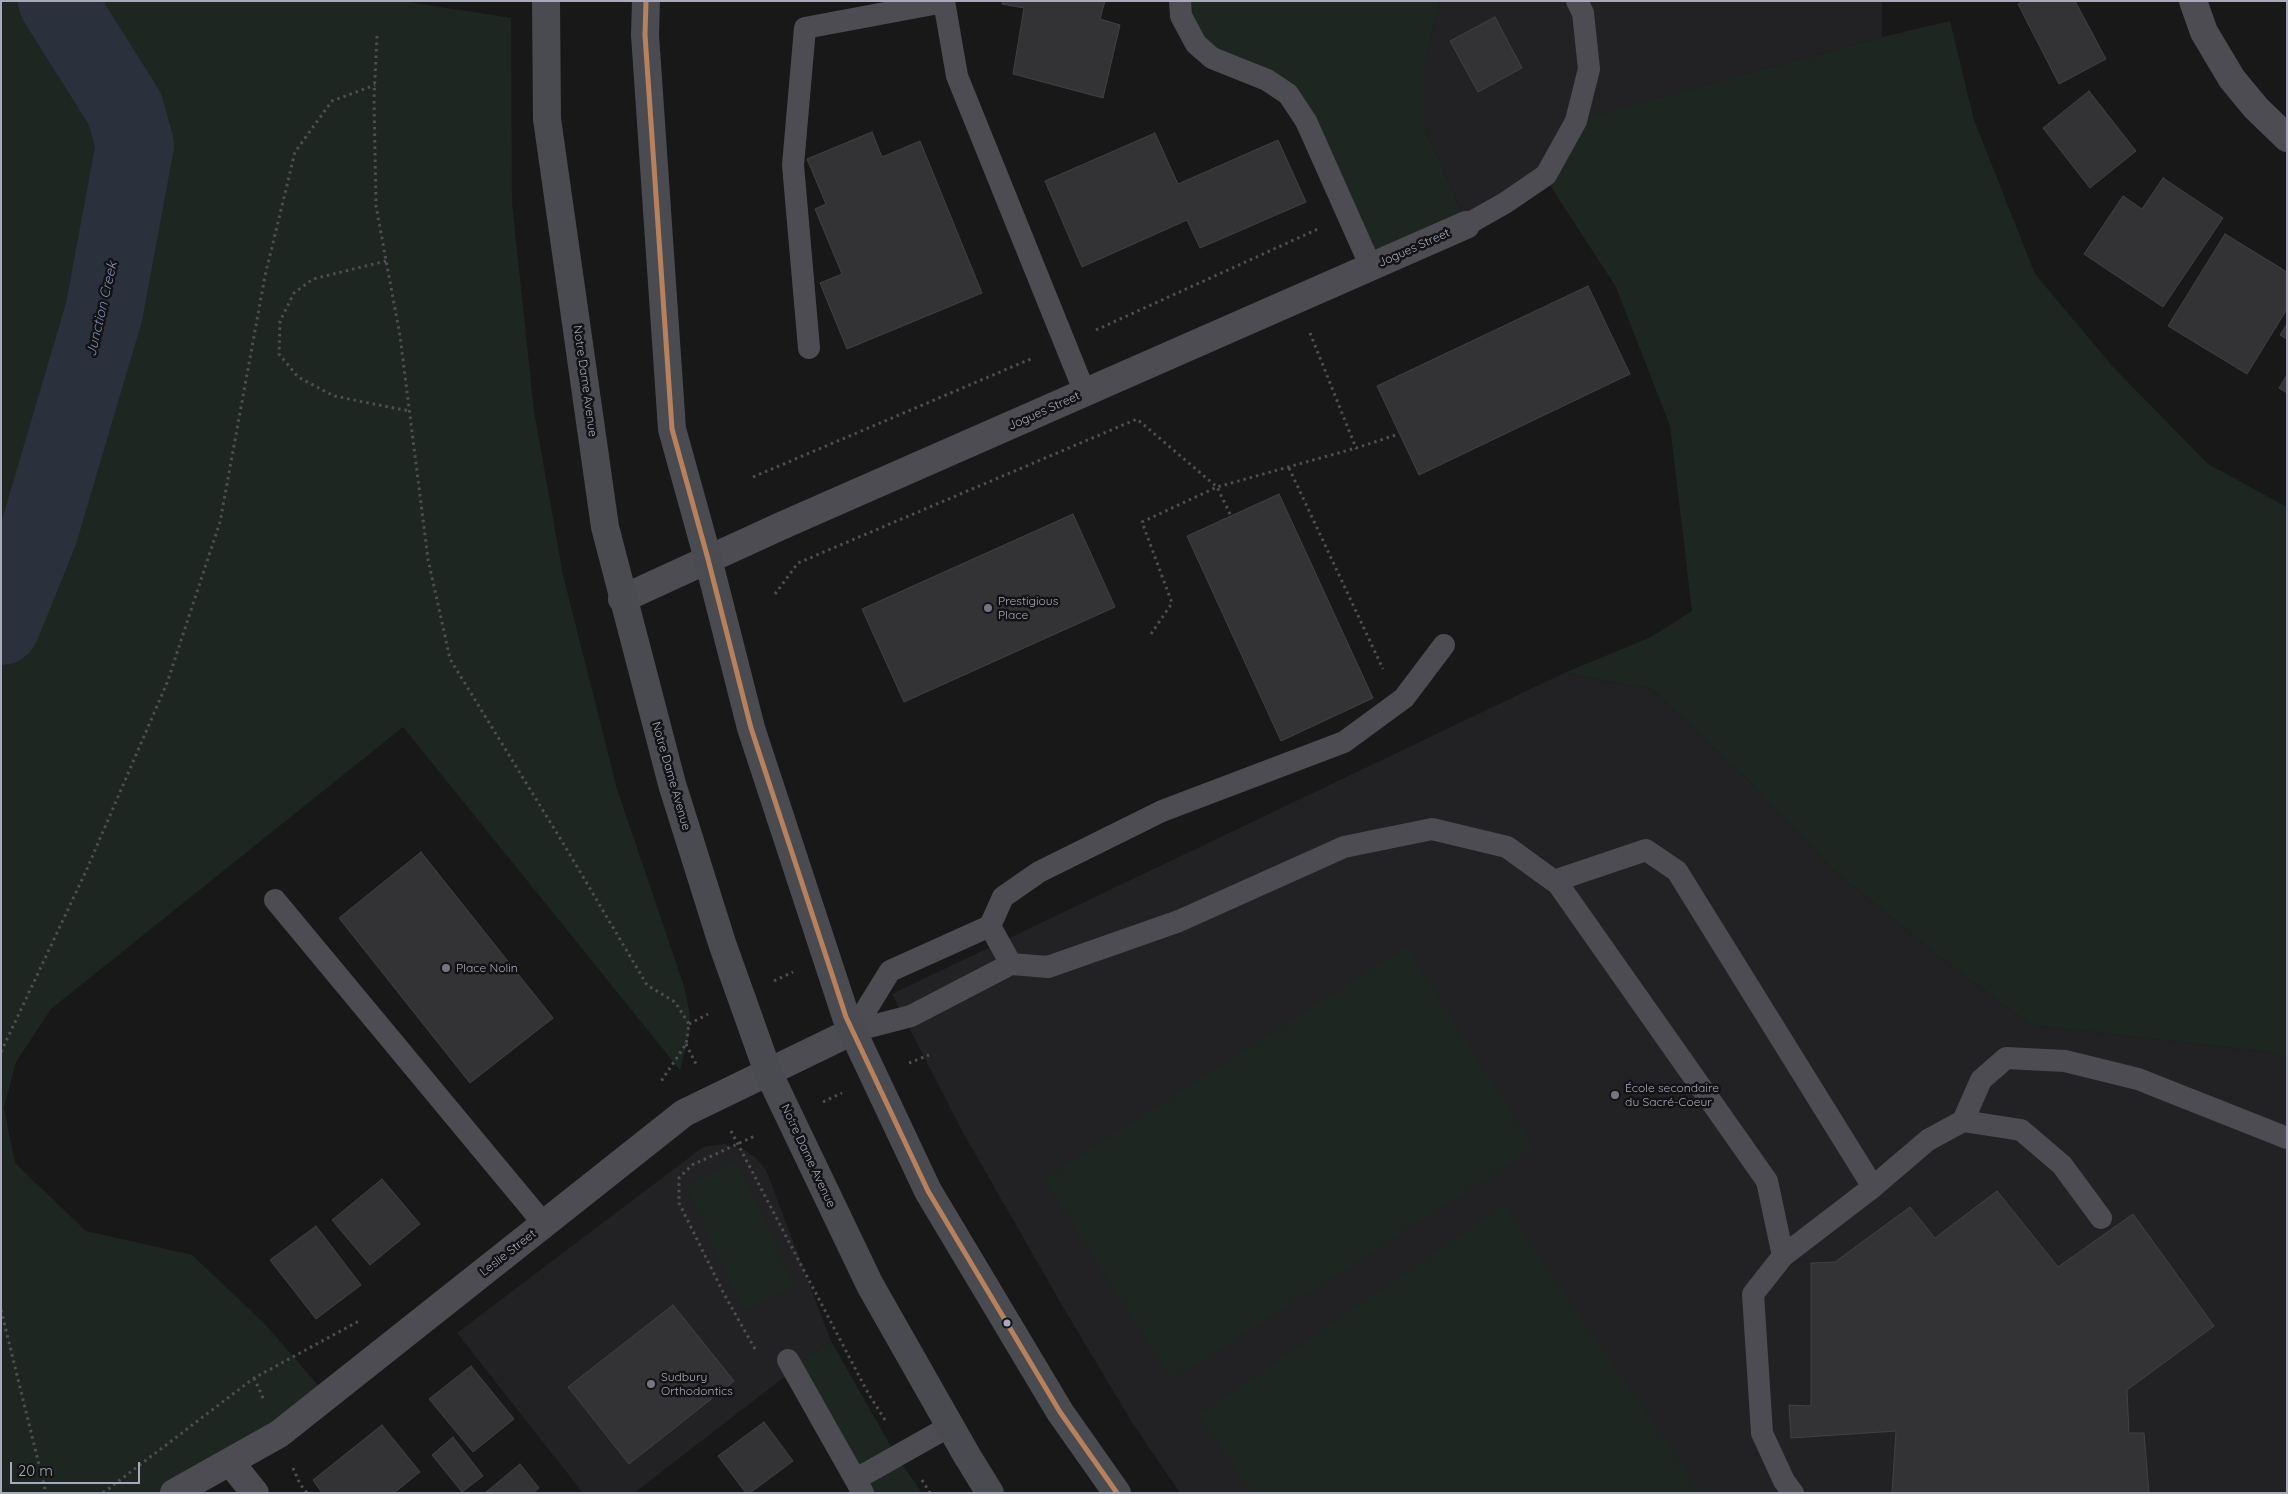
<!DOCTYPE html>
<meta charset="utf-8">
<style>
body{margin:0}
#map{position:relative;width:2288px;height:1494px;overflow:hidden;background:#181819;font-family:Quicksand,sans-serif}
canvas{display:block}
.frame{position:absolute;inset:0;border:2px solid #a8a9bb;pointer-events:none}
.scale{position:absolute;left:10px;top:1462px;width:130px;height:22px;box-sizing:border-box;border:2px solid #a8a9bb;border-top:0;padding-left:6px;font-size:15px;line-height:18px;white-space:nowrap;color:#a8a9bb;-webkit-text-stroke:4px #131215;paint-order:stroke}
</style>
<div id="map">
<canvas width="2288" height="1494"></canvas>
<div class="frame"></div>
<div class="scale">20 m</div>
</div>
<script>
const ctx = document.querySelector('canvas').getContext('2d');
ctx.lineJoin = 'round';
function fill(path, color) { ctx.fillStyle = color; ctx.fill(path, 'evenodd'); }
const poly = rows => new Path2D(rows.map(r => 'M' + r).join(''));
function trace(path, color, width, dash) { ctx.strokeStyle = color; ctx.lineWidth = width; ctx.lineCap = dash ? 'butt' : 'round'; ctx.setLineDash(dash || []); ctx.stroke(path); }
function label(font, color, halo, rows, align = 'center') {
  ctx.font = font + ' Quicksand,sans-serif'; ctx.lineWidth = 5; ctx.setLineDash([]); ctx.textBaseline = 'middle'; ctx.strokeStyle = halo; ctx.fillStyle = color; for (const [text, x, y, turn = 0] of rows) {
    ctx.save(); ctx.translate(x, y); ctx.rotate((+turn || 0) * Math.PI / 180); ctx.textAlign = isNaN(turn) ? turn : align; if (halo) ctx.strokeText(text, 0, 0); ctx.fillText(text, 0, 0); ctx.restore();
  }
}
fill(poly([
 [1440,1,1882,1,1882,37,1573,121,1542,173,1466,222,1424,126,1424,63],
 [1564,673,1652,689,1750,782,1833,870,1944,960,2031,1025,2269,1052,2287,1061,2287,1493,1180,1493,1133,1424,1063,1307,961,1129,892,994],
 [724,1144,743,1149,755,1157,766,1170,831,1341,634,1493,583,1493,457,1333,703,1147]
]), '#222225');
fill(poly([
 [1,1,403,1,511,18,512,203,534,411,563,575,617,789,684,986,690,1014,689,1034,680,1070,403,727,51,1009,16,1062,4,1108,15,1163,86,1231,192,1255,264,1323,324,1392,170,1493,1,1493],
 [1185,1,1440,1,1424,63,1424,126,1466,222,1373,262,1310,121,1199,42],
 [1950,21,1974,120,2035,274,2113,367,2208,464,2287,507,2287,1061,2269,1052,2031,1025,1944,960,1833,870,1750,782,1652,689,1564,673,1651,637,1692,611,1670,426,1616,287,1542,173,1572,121,1882,37],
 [1406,947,1534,1148,1172,1380,1044,1179],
 [736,1162,795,1286,744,1310,685,1186],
 [1504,1205,1701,1493,1252,1493,1199,1415],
 [831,1341,897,1457,922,1493,866,1493,795,1368]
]), '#1e2621');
trace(poly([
 [1,626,39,532,104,312,135,145,125,109,57,1]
]), '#2a303c', 78);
const building = poly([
 [1003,1,1105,1,1100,19,1120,25,1103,98,1013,74,1024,8,1002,4,1003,1],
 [2024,1,2075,1,2106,59,2059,84,2018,4,2024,1],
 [1495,17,1522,68,1478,92,1450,41,1495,17],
 [2089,91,2136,151,2090,188,2043,128,2089,91],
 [872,132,882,157,920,141,982,293,847,349,820,283,842,274,815,209,826,204,807,159,872,132],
 [1155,133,1178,184,1278,140,1306,202,1200,248,1187,220,1082,267,1045,181,1155,133],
 [2163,178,2223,218,2163,307,2084,254,2123,196,2142,209,2163,178],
 [2225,234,2287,272,2287,309,2247,374,2168,326,2225,234],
 [1588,286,1630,374,1419,475,1377,386,1588,286],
 [2287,324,2287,339,2280,335,2287,324],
 [2287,375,2287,393,2279,388,2287,375],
 [1279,494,1373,698,1281,741,1187,536,1279,494],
 [1073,514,1115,607,904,702,862,609,1073,514],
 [421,852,553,1018,470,1083,339,918,421,852],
 [382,1179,420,1224,370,1265,332,1220,382,1179],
 [1997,1191,2058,1267,2133,1214,2214,1326,2127,1390,2129,1433,2144,1433,2149,1493,1892,1493,1896,1431,1791,1438,1789,1405,1811,1406,1811,1263,1835,1262,1910,1207,1935,1238,1997,1191],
 [316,1226,361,1285,316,1319,270,1260,316,1226],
 [673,1305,734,1381,629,1464,568,1387,673,1305],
 [471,1366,514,1419,473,1452,429,1399,471,1366],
 [764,1422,793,1461,750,1493,746,1493,718,1456,764,1422],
 [382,1425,420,1472,394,1493,322,1493,313,1480,382,1425],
 [453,1437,483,1476,462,1492,432,1455,453,1437],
 [520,1464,539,1488,533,1493,485,1493,520,1464]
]);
fill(building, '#333335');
trace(building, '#414145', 1);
trace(poly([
 [377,36,374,98,376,206,400,336,428,559,450,659,563,843,647,985,675,1002,689,1024,686,1044,660,1083],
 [386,261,313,279,294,293,280,321,279,354,298,377,334,396,409,411],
 [1096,330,1318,229],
 [1310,333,1356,448,1399,434],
 [1289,468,1383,669],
 [753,477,1033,358],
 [775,594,798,563,1137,419,1217,487,1231,516],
 [1151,634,1172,603,1142,522,1217,487,1356,448],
 [774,981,793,972],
 [689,1024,708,1014],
 [686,1044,697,1066],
 [1,1052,86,871,167,683,220,522,265,276,295,152,332,101,375,85],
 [909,1063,929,1055],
 [823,1102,842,1093],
 [731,1131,868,1393,887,1423],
 [1,1310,46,1493],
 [755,1349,724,1294,679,1203,679,1178,692,1165,757,1135],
 [254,1378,264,1400],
 [293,1468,300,1484,307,1493],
 [922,1480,930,1493],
 [103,1493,254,1378,359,1321]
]), '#4e4e53', 3, [2.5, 4]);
trace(poly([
 [944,1,957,76,1085,393],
 [1180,1,1181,16,1196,44,1212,58,1267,80,1288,94,1306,121,1371,267],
 [1466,225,1505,203,1546,175,1576,121,1589,69,1583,13,1577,1],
 [809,348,793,165,805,28,944,2],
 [1444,645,1404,698,1344,742,1162,811,1039,872,1003,897,990,926,1011,964,1048,967,1179,921,1344,847,1432,829,1507,847,1558,884,1767,1181,1783,1256],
 [1554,881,1646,850,1677,871,1873,1187,1783,1256,1753,1294,1762,1433,1784,1481,1793,1493],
 [275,900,544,1224],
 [853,1031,890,971,990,926],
 [853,1031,911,1016,1011,964],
 [1963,1121,1981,1080,2006,1058,2065,1061,2138,1079,2287,1138],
 [1873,1187,1928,1140,1963,1121,2021,1130,2062,1165,2101,1218],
 [788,1360,863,1493],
 [856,1479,950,1426]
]), '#4d4c52', 22);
trace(poly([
 [2193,1,2204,32,2232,79,2256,108,2287,138],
 [622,599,781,526,1466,225],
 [230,1462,255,1493],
 [174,1493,279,1434,684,1113,853,1031]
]), '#4d4c52', 28);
trace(poly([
 [546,1,547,119,605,527,672,784,722,943,768,1072,870,1285,966,1454,990,1493],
 [646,1,645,35,672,429,708,559,751,728,846,1017,928,1191,1060,1412,1117,1493]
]), '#4a4b50', 28);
trace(poly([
 [646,1,645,35,672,429,708,559,751,728,846,1017,928,1191,1060,1412,1117,1493]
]), '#b6815c', 5);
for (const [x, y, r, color] of [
 [988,608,5,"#767682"],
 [446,968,5,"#767682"],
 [1615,1095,5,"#767682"],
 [1007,1323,4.5,"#a8a9bb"],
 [651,1384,5,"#767682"]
]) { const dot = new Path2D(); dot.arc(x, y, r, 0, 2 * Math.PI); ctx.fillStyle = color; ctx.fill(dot); trace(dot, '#131215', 2); }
label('12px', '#a8a9bb', '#131215', [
 ["Jogues Street",1414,248,-24],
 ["Notre Dame Avenue",585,381,82],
 ["Jogues Street",1044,411,-24],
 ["Notre Dame Avenue",671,776,74],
 ["Notre Dame Avenue",808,1156,65],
 ["Leslie Street",508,1253,-38]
]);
label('12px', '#a8a9bb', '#131215', [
 ["Prestigious",998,601],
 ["Place",998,615],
 ["Place Nolin",456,968],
 ["École secondaire",1625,1088],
 ["du Sacré-Coeur",1625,1102],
 ["Sudbury",661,1377],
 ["Orthodontics",661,1391]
], 'left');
label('italic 14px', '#7d8db8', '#131215', [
 ["Junction Creek",102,309,-77]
]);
</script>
